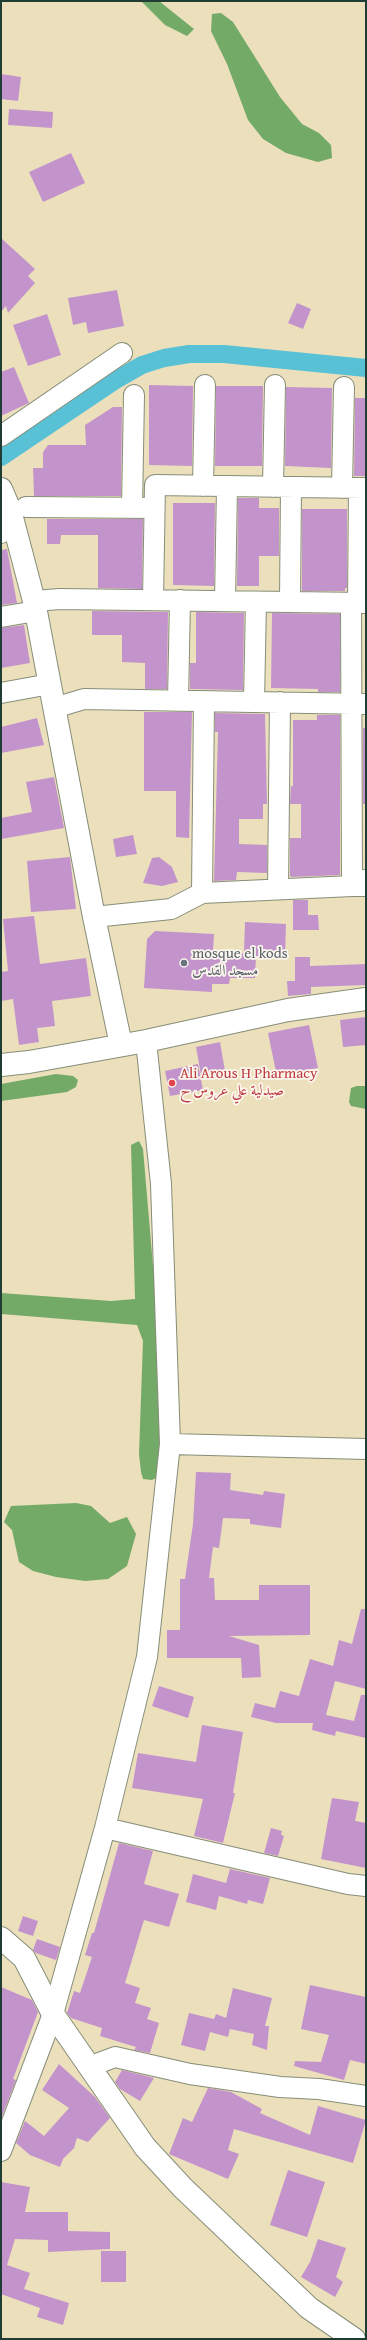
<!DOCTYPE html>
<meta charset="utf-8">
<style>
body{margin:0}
#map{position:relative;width:367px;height:2340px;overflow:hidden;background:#ecdfbc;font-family:"Gentium Book Plus",serif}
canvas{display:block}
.frame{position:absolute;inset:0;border:2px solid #1f3d34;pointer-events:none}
</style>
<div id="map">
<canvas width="367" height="2340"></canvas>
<div class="frame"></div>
</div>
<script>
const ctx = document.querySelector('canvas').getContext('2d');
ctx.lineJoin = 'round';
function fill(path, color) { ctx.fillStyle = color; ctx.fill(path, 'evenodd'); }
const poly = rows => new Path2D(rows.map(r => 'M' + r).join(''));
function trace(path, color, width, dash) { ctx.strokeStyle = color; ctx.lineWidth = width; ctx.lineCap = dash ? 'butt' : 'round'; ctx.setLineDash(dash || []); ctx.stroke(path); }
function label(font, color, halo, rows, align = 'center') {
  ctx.font = font + ' "Gentium Book Plus",Amiri,serif'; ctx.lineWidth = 3.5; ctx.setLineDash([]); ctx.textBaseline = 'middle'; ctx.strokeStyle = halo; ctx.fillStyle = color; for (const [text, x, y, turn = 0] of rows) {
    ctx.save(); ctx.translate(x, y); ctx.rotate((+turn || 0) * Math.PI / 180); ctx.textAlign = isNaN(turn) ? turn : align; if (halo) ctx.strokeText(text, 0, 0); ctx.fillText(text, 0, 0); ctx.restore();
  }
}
fill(poly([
 [141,1,159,1,194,29,187,36,165,25],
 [221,13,233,22,280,97,302,124,319,133,331,145,332,158,318,162,286,153,263,139,248,120,227,64,211,31,212,14],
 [56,1074,73,1076,78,1080,76,1087,67,1092,1,1101,1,1084],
 [357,1086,366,1086,366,1109,351,1106,349,1102,351,1088],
 [139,1141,143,1149,158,1324,161,1470,158,1477,152,1480,143,1479,141,1472,139,1454,143,1341,137,1325,1,1314,1,1293,111,1301,135,1299,131,1145],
 [76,1503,91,1506,110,1523,127,1517,136,1534,127,1566,108,1579,85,1581,56,1577,33,1571,19,1562,12,1530,4,1522,11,1506]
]), '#73aa68');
trace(poly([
 [1,457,114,381,142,365,164,358,189,354,224,354,366,368]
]), '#59c1d6', 18);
fill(poly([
 [1,74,21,77,18,101,1,99],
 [9,109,53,112,52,128,8,125],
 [71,153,85,183,43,202,29,172],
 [1,238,35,269,28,276,35,283,8,313,6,306,1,312],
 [117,290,124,326,88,333,86,322,73,325,68,298],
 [297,303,311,309,303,329,288,323],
 [47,314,61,355,28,366,13,325],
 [14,367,29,403,1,416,1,372],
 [149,385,193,386,192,466,149,465],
 [216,386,263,386,262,466,215,466],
 [286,387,332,388,331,468,285,466],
 [355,398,366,398,366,476,354,476],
 [113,407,122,407,121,496,34,496,33,468,43,468,43,452,48,445,86,445,85,425],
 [238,498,259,498,259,508,279,508,279,556,259,556,259,586,237,586],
 [173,503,215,503,214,586,173,585],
 [302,509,347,509,347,588,345,588,345,591,302,591],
 [47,519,143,519,142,589,98,588,98,535,61,535,60,544,47,544],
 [7,549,17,603,1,605,1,550],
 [92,611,168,612,167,689,145,689,145,663,122,662,122,635,92,635],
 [196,612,244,613,243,690,190,689,190,663,196,663],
 [272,613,340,614,340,692,318,692,318,689,271,688],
 [24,625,30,663,1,668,1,628],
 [144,712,192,712,189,838,176,837,176,791,144,791],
 [215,713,265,714,267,804,263,804,263,819,239,819,239,844,267,845,267,873,237,872,236,880,214,881,218,732,215,732],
 [317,715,340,715,340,875,292,877,290,876,290,838,301,838,301,804,290,804,291,786,293,786,293,720,317,720],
 [37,718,44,745,1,753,1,727],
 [363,728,366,728,366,804,363,804],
 [54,777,64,828,1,839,1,818,32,812,26,782],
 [133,835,137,854,116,857,113,839],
 [70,857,76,909,31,912,27,861],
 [159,857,172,867,178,882,162,886,143,883,152,858],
 [293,900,308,900,308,915,318,915,319,930,293,930],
 [34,916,40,964,86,958,91,996,52,1001,55,1026,37,1028,39,1042,19,1045,13,999,1,1001,1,972,8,971,3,919],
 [245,922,286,924,285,956,256,956,255,978,230,978,229,984,212,984,212,992,144,988,147,939,155,931,214,934,213,951,244,953],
 [295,957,310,957,310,966,366,964,366,985,311,987,311,994,288,996,287,981,295,981],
 [366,1017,366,1045,343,1047,340,1020],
 [309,1025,318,1068,289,1073,288,1070,276,1072,268,1033],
 [220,1042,225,1071,201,1075,196,1047],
 [198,1064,203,1090,170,1096,165,1071],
 [196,1472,231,1473,230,1490,263,1495,264,1491,285,1494,281,1528,250,1524,250,1519,223,1518,219,1548,213,1547,209,1578,214,1578,215,1600,259,1600,259,1585,310,1585,310,1635,229,1636,259,1645,261,1677,242,1678,241,1658,167,1658,167,1630,180,1630,180,1579,185,1579,193,1524],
 [361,1609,366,1609,366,1689,335,1681,326,1715,354,1721,361,1695,366,1695,366,1738,336,1731,335,1736,312,1730,313,1723,276,1723,251,1717,255,1703,275,1708,280,1691,299,1696,310,1659,333,1666,339,1640,352,1644],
 [159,1686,194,1697,188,1718,152,1706],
 [202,1725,243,1732,233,1793,235,1793,223,1843,194,1836,203,1799,132,1788,138,1753,196,1762],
 [332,1798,359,1802,355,1821,366,1823,366,1868,321,1859],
 [271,1828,282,1831,281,1835,284,1836,278,1856,264,1853],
 [119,1843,153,1851,144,1884,179,1894,169,1927,144,1920,125,1983,140,1988,135,2003,151,2008,147,2019,159,2023,150,2053,134,2050,136,2047,100,2036,102,2028,71,2018,67,2013,74,1991,80,1993,92,1957,85,1955,92,1933,94,1933],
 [230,1869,270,1878,263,1904,248,1900,247,1904,219,1896,216,1910,186,1902,193,1874,226,1883],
 [23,1916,38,1921,33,1936,18,1931],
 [37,1939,60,1947,56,1960,36,1953,33,1950],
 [310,1985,366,1997,366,2064,350,2060,344,2080,294,2066,295,2061,321,2062,329,2035,301,2029],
 [1,1987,32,2000,38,2012,13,2079,16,2080,1,2119],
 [233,1988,272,1998,265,2026,269,2026,267,2050,252,2045,254,2034,230,2029,228,2037,210,2032,205,2051,181,2045,189,2013,214,2019,216,2014,226,2018],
 [59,2064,95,2097,110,2118,88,2142,77,2138,74,2148,63,2159,60,2167,30,2155,16,2143,25,2121,44,2136,69,2108,42,2090],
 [122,2070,154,2078,140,2101,120,2089,115,2082],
 [208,2088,231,2092,262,2109,260,2113,310,2135,318,2106,366,2120,353,2163,234,2129,228,2150,239,2154,228,2179,169,2154,183,2118,192,2122],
 [288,2170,325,2182,307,2237,270,2225],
 [1,2182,30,2187,25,2212,68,2212,68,2231,110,2232,110,2249,48,2252,48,2240,15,2239,7,2265,30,2273,24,2289,69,2303,63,2325,37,2317,40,2308,1,2294],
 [318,2239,346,2248,336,2277,343,2282,335,2297,301,2277,310,2262],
 [101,2251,126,2251,126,2282,101,2282]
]), '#c394cc');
const minor = poly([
 [1,436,122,353],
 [203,486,205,385],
 [273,487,275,385],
 [342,488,344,387],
 [26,507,154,508],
 [132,508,134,395],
 [1,533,14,525],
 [153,600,155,485,366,488],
 [34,601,60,599,366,603],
 [225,601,227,486],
 [290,602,291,487],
 [351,603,352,886,366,886],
 [358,603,359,488],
 [1,617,36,611],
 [1,693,50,684],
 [178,701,180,600],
 [254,702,256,602],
 [54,708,84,699,366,704],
 [278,889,280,702],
 [202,893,204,701],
 [94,917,171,909,202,893,352,886,363,880],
 [170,1444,366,1449],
 [105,1828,348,1884,366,1886],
 [91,2066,115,2057,190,2074,280,2087,319,2089,366,2096],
 [1,2151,53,2014,105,1828,147,1657,170,1444,161,1184,146,1041]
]);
const secondary = poly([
 [1,489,10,510,34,601,94,917,121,1045],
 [1,1065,29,1062,146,1041,288,1010,366,999],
 [1,1938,24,1958,53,2014,145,2147,183,2188,309,2308,354,2339]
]);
trace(minor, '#868e78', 22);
trace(secondary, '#868e78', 24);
trace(minor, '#fff', 20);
trace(secondary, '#fff', 22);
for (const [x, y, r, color] of [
 [184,963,4,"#6b7280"],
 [172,1083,4,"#e0444e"]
]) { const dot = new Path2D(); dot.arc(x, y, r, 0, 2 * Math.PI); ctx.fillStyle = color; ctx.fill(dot); trace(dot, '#fbf7ec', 1.5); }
label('15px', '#5b616d', '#fbf7ec', [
 ["mosque el kods",192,954],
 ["مسجد القدس",192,971]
], 'left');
label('15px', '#be3a42', '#fbf7ec', [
 ["Ali Arous H Pharmacy",180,1074],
 ["صيدلية علي عروس ح",180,1091]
], 'left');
</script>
